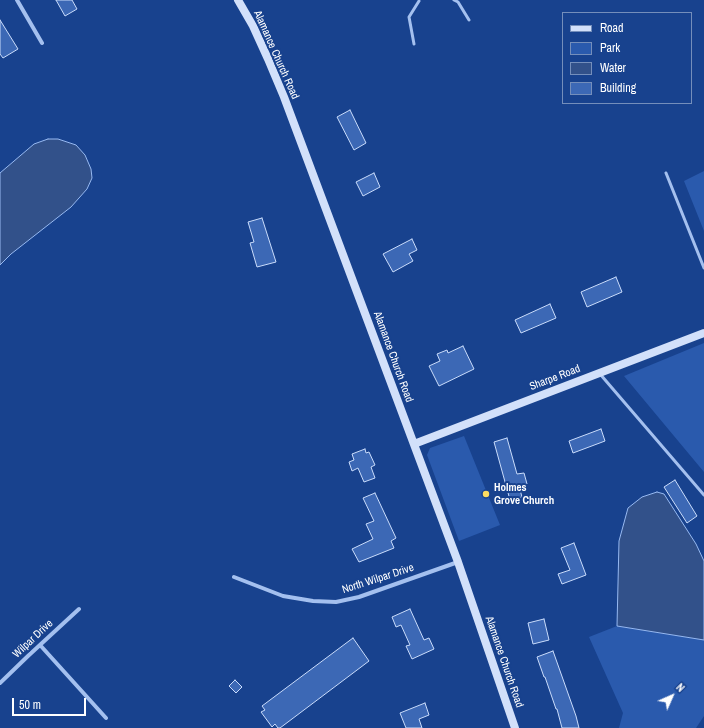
<!DOCTYPE html>
<style>
body{margin:0}
#map{position:relative;width:704px;height:728px;overflow:hidden;background:#18428e;font-family:"Archivo Narrow",sans-serif}
canvas{display:block}
.legend{position:absolute;left:562px;top:12px;width:130px;height:92px;box-sizing:border-box;background:#18428e;border:1px solid #748ebb;margin:0;padding:5px 7px;list-style:none;font-size:12px;color:#fff}
.legend li{display:flex;align-items:center;gap:8px;height:20px}
.legend b{width:20px;border:1px solid #748ebb}
.north{position:absolute;left:652px;top:676px;width:40px;height:40px;-webkit-text-stroke:3px #18428e;paint-order:stroke;rotate:45deg;font-size:11px;font-weight:700;line-height:16px;text-align:center;color:#fff}
.north::after{content:'';display:block;margin:auto;width:14px;height:18px;background:#fff;clip-path:polygon(50% 0,100% 100%,50% 72%,0 100%)}
.scale{position:absolute;left:12px;top:698px;width:74px;height:18px;box-sizing:border-box;border:2px solid #fff;border-top:0;padding-left:5px;font-size:12px;line-height:14px;white-space:nowrap;color:#fff;-webkit-text-stroke:3px #18428e;paint-order:stroke}
</style>
<div id="map">
<canvas width="704" height="728"></canvas>
<ul class="legend">
<li><b style="height:5px;background:#d2e0fa"></b>Road</li>
<li><b style="height:11px;background:#2a5aad"></b>Park</li>
<li><b style="height:11px;background:#32518a"></b>Water</li>
<li><b style="height:11px;background:#3c68b5"></b>Building</li>
</ul>
<div class="north">N</div>
<div class="scale">50 m</div>
</div>
<script>
const ctx = document.querySelector('canvas').getContext('2d');
ctx.lineJoin = 'round';
function fill(path, color) { ctx.fillStyle = color; ctx.fill(path, 'evenodd'); }
const poly = rows => new Path2D(rows.map(r => 'M' + r).join(''));
function trace(path, color, width, dash) { ctx.strokeStyle = color; ctx.lineWidth = width; ctx.lineCap = dash ? 'butt' : 'round'; ctx.setLineDash(dash || []); ctx.stroke(path); }
function label(font, color, halo, rows, align = 'center') {
  ctx.font = font + ' "Archivo Narrow",sans-serif'; ctx.lineWidth = 4; ctx.setLineDash([]); ctx.textBaseline = 'middle'; ctx.strokeStyle = halo; ctx.fillStyle = color; for (const [text, x, y, turn = 0] of rows) {
    ctx.save(); ctx.translate(x, y); ctx.rotate((+turn || 0) * Math.PI / 180); ctx.textAlign = isNaN(turn) ? turn : align; if (halo) ctx.strokeText(text, 0, 0); ctx.fillText(text, 0, 0); ctx.restore();
  }
}
fill(poly([
 [704,171,704,231,684,181],
 [704,343,704,472,624,376],
 [464,436,500,525,459,541,427,455,430,448],
 [617,626,704,640,704,716,696,728,619,728,623,713,589,637]
]), '#2a5aad');
const water = poly([
 [48,139,58,139,76,145,85,155,91,169,92,178,87,189,71,207,11,254,0,265,0,173,34,144,48,139],
 [657,492,664,494,696,544,704,561,704,640,617,626,619,541,628,508,642,497,657,492]
]);
fill(water, '#32518a');
trace(water, '#97b9f1', 1);
const building = poly([
 [56,0,72,0,77,9,65,16,56,0],
 [0,20,18,49,3,58,0,54,0,20],
 [350,110,366,143,354,150,337,117,350,110],
 [374,173,380,187,363,196,356,182,374,173],
 [262,218,276,262,257,267,250,243,254,242,248,222,262,218],
 [412,239,417,250,409,254,413,261,393,272,383,254,412,239],
 [616,277,622,292,587,307,581,292,616,277],
 [550,304,556,318,521,333,515,320,550,304],
 [463,346,474,369,439,386,429,366,440,361,437,354,447,350,448,353,463,346],
 [601,429,605,441,573,453,569,441,601,429],
 [507,438,517,474,524,473,527,484,519,486,522,497,510,500,494,442,507,438],
 [365,449,366,453,369,452,375,465,371,467,375,478,364,482,358,468,352,471,349,462,354,460,352,454,365,449],
 [675,480,697,516,687,523,664,487,675,480],
 [375,493,396,538,391,541,394,548,359,562,352,549,373,539,366,524,374,521,363,498,375,493],
 [574,543,586,575,562,584,558,574,570,570,561,548,574,543],
 [410,609,424,640,429,638,434,649,412,659,406,646,410,645,401,625,396,627,392,617,410,609],
 [544,619,549,640,533,644,528,623,544,619],
 [353,638,369,661,280,728,278,728,275,724,272,727,261,712,265,710,262,706,353,638],
 [553,651,576,716,579,728,562,728,557,709,556,709,545,677,544,677,537,657,553,651],
 [235,680,242,687,236,693,229,686,235,680],
 [425,703,429,715,419,719,422,728,406,728,400,713,425,703]
]);
fill(building, '#3c68b5');
trace(building, '#cadcfb', 1);
trace(poly([
 [454,0,458,2,469,20],
 [414,44,409,17,419,1],
 [666,173,704,268],
 [600,374,704,495]
]), '#a4c0ef', 3);
trace(poly([
 [17,0,42,43],
 [234,577,283,596,313,601,336,602,359,597,458,562],
 [40,645,106,718],
 [0,683,28,656,79,609]
]), '#a4c0ef', 4);
trace(poly([
 [238,0,253,26,268,59,284,97,458,562,515,728],
 [414,444,704,333]
]), '#d2e0fa', 8);
for (const [x, y, r, color] of [
 [486,494,4,"#ffde62"]
]) { const dot = new Path2D(); dot.arc(x, y, r, 0, 2 * Math.PI); ctx.fillStyle = color; ctx.fill(dot); trace(dot, '#18428e', 1.5); }
label('11px', '#fff', '#18428e', [
 ["Alamance Church Road",276,55,66],
 ["Alamance Church Road",393,357,70],
 ["Sharpe Road",555,378,-21],
 ["North Wilpar Drive",378,579,-18],
 ["Wilpar Drive",33,639,-43],
 ["Alamance Church Road",504,662,71]
]);
label('bold 11px', '#fff', '#18428e', [
 ["Holmes",494,488],
 ["Grove Church",494,501]
], 'left');
</script>
